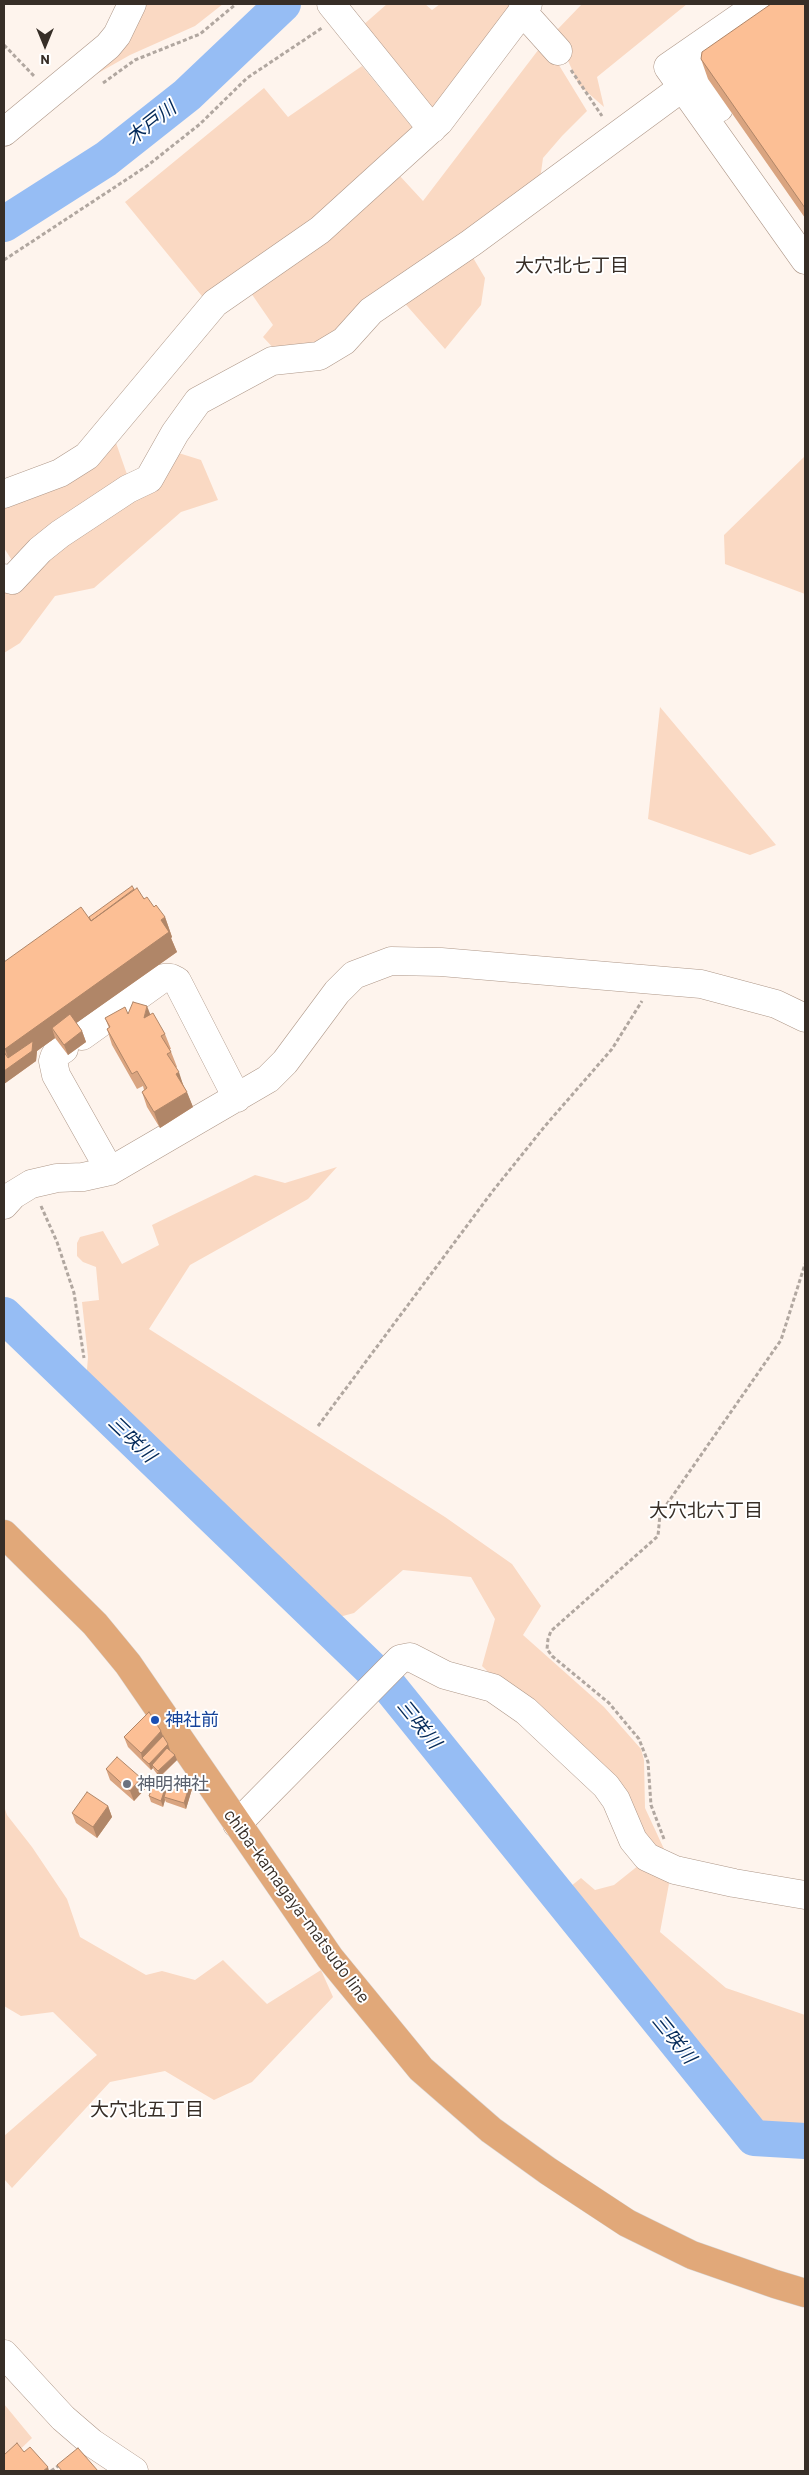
<!DOCTYPE html>
<meta charset="utf-8">
<style>
body{margin:0}
#map{position:relative;width:809px;height:2475px;overflow:hidden;background:#fef4ed;font-family:Barlow,sans-serif}
canvas{display:block}
.frame{position:absolute;inset:0;border:5px solid #372e27;pointer-events:none}
.north{position:absolute;left:20px;top:20px;width:50px;height:50px;-webkit-text-stroke:4px #fff;paint-order:stroke;rotate:180deg;font-size:14px;font-weight:700;line-height:20px;text-align:center;color:#372e27}
.north::after{content:'';display:block;margin:auto;width:18px;height:22px;background:#372e27;clip-path:polygon(50% 0,100% 100%,50% 72%,0 100%)}
</style>
<div id="map">
<canvas width="809" height="2475"></canvas>
<div class="frame"></div>
<div class="north">N</div>
</div>
<script>
const ctx = document.querySelector('canvas').getContext('2d');
ctx.lineJoin = 'round';
function fill(path, color) { ctx.fillStyle = color; ctx.fill(path, 'evenodd'); }
const poly = rows => new Path2D(rows.map(r => 'M' + r).join(''));
function trace(path, color, width, dash) { ctx.strokeStyle = color; ctx.lineWidth = width; ctx.lineCap = dash ? 'butt' : 'round'; ctx.setLineDash(dash || []); ctx.stroke(path); }
function label(font, color, halo, rows, align = 'center') {
  ctx.font = font + ' Barlow,"Noto Sans JP",sans-serif'; ctx.lineWidth = 4; ctx.setLineDash([]); ctx.textBaseline = 'middle'; ctx.strokeStyle = halo; ctx.fillStyle = color; for (const [text, x, y, turn = 0] of rows) {
    ctx.save(); ctx.translate(x, y); ctx.rotate((+turn || 0) * Math.PI / 180); ctx.textAlign = isNaN(turn) ? turn : align; if (halo) ctx.strokeText(text, 0, 0); ctx.fillText(text, 0, 0); ctx.restore();
  }
}
fill(poly([
 [140,4,223,4,195,26,130,55,49,101],
 [387,4,425,4,432,10,440,4,509,4,515,12,436,117,362,26],
 [582,4,687,4,597,77,604,107,579,85,555,32],
 [542,45,554,57,587,111,562,136,543,158,539,187,462,239,485,278,481,305,445,349,401,299,342,336,280,355,263,337,273,325,251,293,399,175,423,201],
 [362,66,417,133,316,225,206,301,125,202,264,88,288,117],
 [115,440,130,483,17,568,4,548,4,500],
 [169,450,201,460,218,500,181,512,94,588,55,596,20,643,4,653,4,586],
 [805,456,805,594,725,564,724,535],
 [660,707,776,845,750,855,648,819],
 [337,1167,308,1199,190,1265,149,1329,445,1517,512,1564,541,1606,523,1635,604,1707,641,1749,644,1760,645,1808,670,1862,527,1709,482,1666,495,1619,471,1577,403,1570,354,1613,328,1620,86,1382,88,1357,82,1302,99,1300,96,1267,83,1262,77,1256,77,1243,80,1237,103,1231,122,1264,159,1245,152,1225,255,1175,285,1183],
 [4,1806,7,1815,32,1847,67,1899,80,1937,146,1975,162,1971,195,1980,223,1960,267,2004,321,1970,333,1997,252,2082,214,2100,165,2071,110,2082,12,2188,4,2179,4,2136,97,2055,53,2012,21,2016,4,2006],
 [644,1861,671,1873,660,1932,726,1988,805,2015,805,2134,765,2131,565,1891,581,1878,595,1890,614,1885],
 [4,2404,32,2438,4,2465]
]), '#fad9c3');
trace(poly([
 [4,224,106,159,187,95,283,4],
 [4,1315,389,1686,754,2138,805,2141]
]), '#96bdf4', 36);
const minor = poly([
 [331,4,432,129],
 [759,4,668,67,805,260],
 [522,11,558,51],
 [719,108,699,80,701,67,787,4],
 [4,132,108,46,117,35,132,4],
 [4,494,60,473,87,456,215,303,320,230,439,122,528,4],
 [4,578,12,580,40,550,60,534,128,489,149,479,175,433,198,401,272,361,319,356,344,341,371,311,471,243,683,87],
 [82,1036,163,978,171,978,177,981,237,1098],
 [64,1049,55,1055,53,1061,56,1075,110,1171],
 [4,1205,13,1195,31,1184,57,1178,83,1177,110,1171,268,1079,285,1062,337,992,354,975,391,961,441,962,701,984,776,1004,805,1018],
 [237,1824,400,1659,410,1657,445,1675,493,1688,526,1711,606,1786,616,1800,633,1840,647,1857,675,1870,734,1883,805,1895],
 [4,2354,63,2418,92,2443,134,2471]
]);
const major = poly([
 [4,1534,95,1624,128,1664,330,1958,421,2069,491,2130,548,2171,627,2223,692,2255,775,2284,805,2293]
]);
trace(minor, '#ae9788', 29);
trace(major, '#d7d5d4', 29);
trace(poly([
 [4,45,35,77],
 [571,70,602,116],
 [103,83,135,60,200,34,236,4],
 [4,260,147,166,200,124,247,78,322,28],
 [41,1206,57,1242,74,1293,84,1358],
 [318,1426,492,1192,545,1126,612,1049,642,1001],
 [664,1839,651,1805,648,1762,639,1739,609,1703,552,1656,547,1649,548,1639,551,1631,658,1536,660,1514,781,1340,805,1264],
 [51,2471,61,2464]
]), '#b1a7a0', 3, [4, 2.5]);
trace(minor, '#fff', 28);
trace(major, '#e1a879', 28);
fill(poly([
 [805,4,805,218,708,79,701,59],
 [134,889,165,917,172,937,171,938,177,952,76,1023,82,1031,86,1042,68,1055,55,1038,37,1051,36,1061,4,1084,4,962,89,917],
 [128,1014,150,1014,165,1034,171,1049,170,1049,177,1067,176,1068,193,1107,160,1128,147,1107,142,1092,144,1090,143,1086,137,1089,112,1045,107,1029,109,1028,105,1018],
 [163,1736,170,1750,175,1755,177,1760,163,1774,170,1778,190,1784,192,1789,186,1809,166,1802,165,1800,163,1807,151,1802,149,1796,157,1774,154,1770,153,1768,151,1770,128,1747,124,1737],
 [106,1769,141,1778,145,1789,134,1801,110,1780],
 [108,1806,112,1817,97,1838,76,1823,72,1813]
]), '#d9a480');
fill(poly([
 [165,917,172,937,171,938,177,952,58,1036,52,1028,55,1038,37,1051,36,1061,4,1084,4,1071,11,1066,5,1049],
 [147,1006,153,1021,144,1018],
 [82,1031,86,1042,68,1055,64,1045],
 [179,1072,184,1088,176,1074],
 [187,1092,193,1107,160,1128,154,1112],
 [161,1731,165,1741,142,1758,141,1753],
 [168,1744,170,1750,152,1765,153,1768,151,1770,149,1764],
 [175,1755,177,1760,160,1776,158,1771],
 [169,1776,171,1782,164,1797,165,1800,163,1807,161,1801],
 [141,1778,145,1789,134,1801,130,1791],
 [190,1784,192,1789,186,1809,184,1803],
 [108,1806,112,1817,97,1838,93,1827],
 [48,2467,49,2471,43,2471]
]), '#b08668');
const building = poly([
 [771,4,805,4,805,208,701,59,702,52,771,4],
 [132,886,134,889,91,921,89,917,132,886],
 [137,888,144,899,147,897,154,907,156,905,165,917,161,920,169,932,5,1049,4,1047,4,962,81,907,91,921,137,888],
 [133,1002,147,1006,144,1018,153,1013,165,1034,161,1036,171,1052,167,1054,179,1072,176,1074,187,1092,154,1112,142,1092,147,1088,137,1071,132,1074,107,1029,110,1027,105,1018,125,1007,128,1014,133,1002],
 [70,1014,82,1031,64,1045,52,1028,70,1014],
 [33,1041,32,1051,4,1071,4,1052,8,1058,33,1041],
 [149,1712,161,1731,141,1753,124,1737,149,1712],
 [163,1736,168,1744,149,1764,142,1758,163,1736],
 [167,1748,175,1755,158,1771,152,1765,167,1748],
 [117,1757,141,1778,130,1791,106,1769,117,1757],
 [158,1773,169,1776,161,1801,149,1796,158,1773],
 [170,1778,190,1784,184,1803,164,1797,170,1778],
 [87,1792,108,1806,93,1827,72,1813,87,1792],
 [17,2443,24,2452,30,2447,48,2467,43,2471,4,2471,4,2455,17,2443],
 [78,2448,98,2471,62,2471,57,2465,78,2448]
]);
fill(building, '#fcbf95');
trace(building, '#b08668', 1);
for (const [x, y, r, color] of [
 [155,1720,5,"#1a4fb4"],
 [127,1784,5,"#6b7280"]
]) { const dot = new Path2D(); dot.arc(x, y, r, 0, 2 * Math.PI); ctx.fillStyle = color; ctx.fill(dot); trace(dot, '#fff', 2); }
label('18px', '#164399', '#fff', [
 ["神社前",165,1720]
], 'left');
label('18px', '#5b616d', '#fff', [
 ["神明神社",137,1784]
], 'left');
label('18px', '#372e27', '#fff', [
 ["chiba-kamagaya-matsudo line",297,1906,54]
]);
label('italic 19px', '#032959', '#fff', [
 ["木戸川",151,123,-38],
 ["三咲川",132,1439,44],
 ["三咲川",419,1724,51],
 ["三咲川",674,2039,51]
]);
label('19px', '#372e27', '#fff', [
 ["大穴北七丁目",572,266],
 ["大穴北六丁目",706,1511],
 ["大穴北五丁目",147,2110]
]);
</script>
